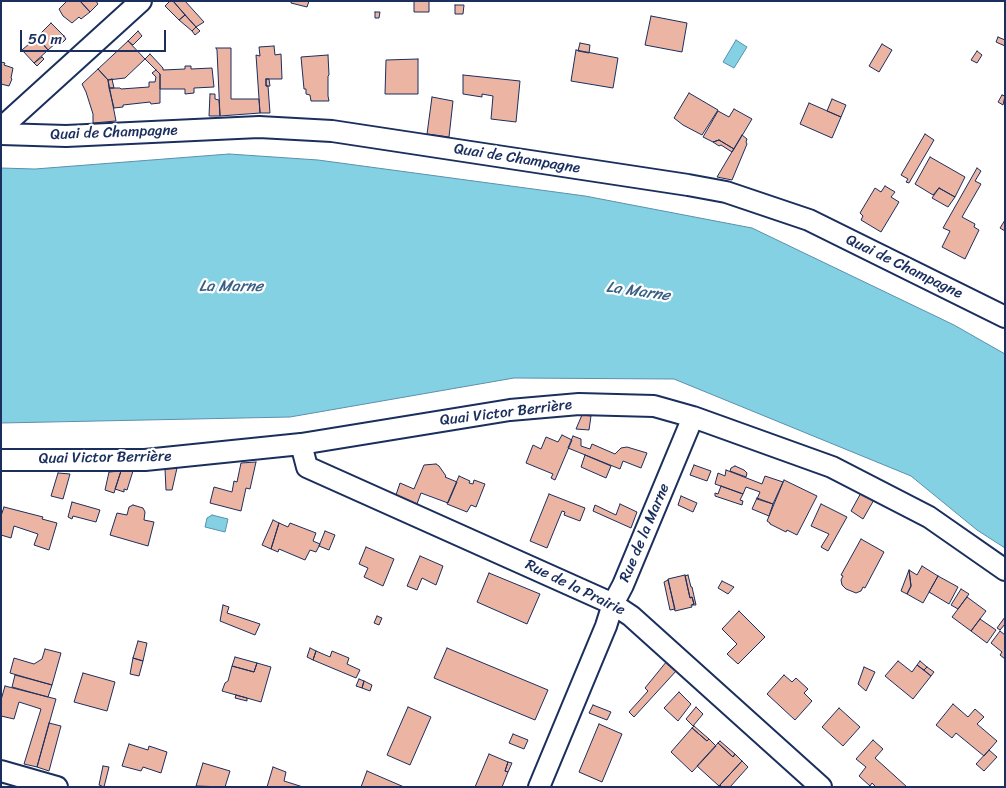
<!DOCTYPE html>
<meta charset="utf-8">
<style>
body{margin:0}
#map{position:relative;width:1006px;height:788px;overflow:hidden;background:#fff;font-family:Sriracha,sans-serif}
canvas{display:block}
.frame{position:absolute;inset:0;border:2px solid #1b2f5e;pointer-events:none}
.scale{position:absolute;left:20px;top:30px;width:146px;height:22px;box-sizing:border-box;border:2px solid #1b2f5e;border-top:0;padding-left:6px;font-size:15px;line-height:18px;white-space:nowrap;color:#1b2f5e;-webkit-text-stroke:4px #fff;paint-order:stroke}
</style>
<div id="map">
<canvas width="1006" height="788"></canvas>
<div class="frame"></div>
<div class="scale">50 m</div>
</div>
<script>
const ctx = document.querySelector('canvas').getContext('2d');
ctx.lineJoin = 'round';
function fill(path, color) { ctx.fillStyle = color; ctx.fill(path, 'evenodd'); }
const poly = rows => new Path2D(rows.map(r => 'M' + r).join(''));
function trace(path, color, width, dash) { ctx.strokeStyle = color; ctx.lineWidth = width; ctx.lineCap = dash ? 'butt' : 'round'; ctx.setLineDash(dash || []); ctx.stroke(path); }
function label(font, color, halo, rows, align = 'center') {
  ctx.font = font + ' Sriracha,sans-serif'; ctx.lineWidth = 4.5; ctx.setLineDash([]); ctx.textBaseline = 'middle'; ctx.strokeStyle = halo; ctx.fillStyle = color; for (const [text, x, y, turn = 0] of rows) {
    ctx.save(); ctx.translate(x, y); ctx.rotate((+turn || 0) * Math.PI / 180); ctx.textAlign = isNaN(turn) ? turn : align; if (halo) ctx.strokeText(text, 0, 0); ctx.fillText(text, 0, 0); ctx.restore();
  }
}
const water = poly([
 [736,40,747,47,734,68,723,62,736,40],
 [229,154,318,160,585,196,752,228,954,325,1005,354,1005,548,977,530,911,476,674,379,514,378,290,417,1,423,1,168,35,169,229,154],
 [212,515,228,519,225,532,205,527,207,518,212,515]
]);
fill(water, '#84d1e3');
trace(water, '#5a90ae', 1);
const building = poly([
 [67,1,80,1,90,12,81,19,79,17,72,23,63,16,59,9,67,1],
 [80,1,96,1,98,4,90,12,80,1],
 [170,1,173,1,185,15,179,20,165,6,170,1],
 [173,1,185,1,204,22,196,27,173,1],
 [291,1,309,1,307,7,291,3,291,1],
 [414,1,429,1,429,12,414,12,414,1],
 [455,5,464,5,463,14,455,14,455,5],
 [375,12,380,12,379,18,375,18,375,12],
 [185,15,196,27,192,31,179,20,185,15],
 [651,16,687,23,682,52,645,45,651,16],
 [51,23,64,36,48,50,37,37,51,23],
 [196,27,200,31,195,35,192,31,196,27],
 [138,31,142,36,133,45,128,41,138,31],
 [64,36,66,39,60,45,57,42,64,36],
 [37,37,48,50,34,63,22,50,37,37],
 [998,37,1005,40,1005,46,996,42,998,37],
 [128,41,145,59,125,78,108,80,98,69,128,41],
 [580,43,590,45,589,53,578,51,580,43],
 [882,44,892,50,879,72,869,66,882,44],
 [274,46,275,55,281,54,282,79,266,79,266,86,268,86,270,113,260,113,256,55,260,56,259,47,274,46],
 [216,48,231,48,231,99,259,99,260,113,220,116,217,50,216,48],
 [576,50,618,58,613,88,571,81,576,50],
 [977,51,982,55,977,63,971,60,977,51],
 [150,54,163,68,163,70,185,69,185,66,191,66,191,69,212,68,214,87,194,88,194,93,185,94,185,89,160,89,160,74,145,59,150,54],
 [328,55,329,75,328,76,328,96,329,101,311,101,310,95,306,94,306,89,304,89,301,57,328,55],
 [42,57,44,59,37,66,34,63,42,57],
 [418,59,418,94,385,94,386,60,418,59],
 [1,62,5,63,4,65,13,68,11,78,12,79,9,86,1,84,1,62],
 [98,69,108,80,116,121,93,123,93,114,86,92,82,84,98,69],
 [156,70,160,74,160,103,151,104,150,102,123,105,123,107,114,108,109,88,120,88,121,89,149,87,149,82,155,82,156,77,152,73,156,70],
 [463,75,520,81,516,122,491,119,493,96,482,94,482,97,463,94,463,75],
 [112,79,114,88,109,88,108,80,112,79],
 [266,79,269,79,270,86,266,86,266,79],
 [689,93,718,110,702,135,683,125,674,118,689,93],
 [210,94,215,94,215,99,219,100,220,116,209,116,210,94],
 [1002,95,1005,96,1003,105,998,102,1002,95],
 [432,97,453,101,449,137,427,134,432,97],
 [832,99,846,105,841,117,827,111,832,99],
 [809,103,841,117,832,138,800,124,809,103],
 [734,109,752,119,734,149,719,140,713,142,703,137,718,111,729,117,734,109],
 [925,134,934,140,909,183,906,182,908,179,901,175,925,134],
 [742,135,747,139,746,142,747,144,732,180,717,177,742,135],
 [719,140,734,149,732,152,721,145,719,146,713,142,719,140],
 [930,157,965,177,955,197,939,188,933,195,915,184,930,157],
 [977,168,981,171,975,181,981,184,962,217,975,224,974,227,979,230,965,259,942,247,950,231,943,228,977,168],
 [885,186,895,192,891,197,899,202,881,232,861,220,863,216,860,213,875,188,881,192,885,186],
 [939,188,955,197,948,207,932,198,939,188],
 [1005,220,1005,231,1000,228,1005,220],
 [582,415,591,416,589,430,576,429,582,415],
 [562,435,572,440,555,480,551,478,553,474,526,463,533,445,541,449,546,437,558,442,562,435],
 [573,436,581,439,581,446,590,449,592,444,615,454,621,448,627,447,647,453,641,468,623,461,620,469,568,448,573,436],
 [585,455,611,466,606,478,581,467,585,455],
 [256,462,250,489,246,488,241,511,210,503,214,487,232,492,234,481,237,482,241,463,256,462],
 [436,464,439,466,446,476,445,477,457,482,448,503,421,493,417,504,396,495,400,483,414,489,424,465,436,464],
 [694,465,711,471,707,481,690,475,694,465],
 [735,466,744,470,747,473,746,477,730,471,731,468,735,466],
 [177,468,172,490,166,490,165,469,177,468],
 [726,470,762,484,765,476,783,482,773,504,757,499,760,492,746,487,743,494,715,484,718,473,725,476,726,470],
 [121,471,114,493,105,490,109,472,121,471],
 [121,471,133,471,127,490,124,489,124,492,115,489,121,471],
 [58,473,70,474,63,499,51,496,58,473],
 [459,476,470,481,469,483,473,484,474,480,485,484,476,507,471,505,467,512,447,504,459,476],
 [784,480,817,496,797,535,787,530,786,532,770,524,770,523,767,521,784,480],
 [721,486,743,494,740,500,743,501,742,505,715,496,715,493,718,494,721,486],
 [862,491,875,498,863,519,851,511,862,491],
 [549,494,585,508,580,521,564,515,565,512,562,511,547,548,530,541,549,494],
 [681,496,697,503,693,512,678,505,681,496],
 [757,498,773,504,769,516,752,509,757,498],
 [72,502,100,510,96,522,73,516,72,519,68,517,72,502],
 [620,504,637,512,631,528,593,511,595,505,616,515,620,504],
 [821,504,847,517,828,551,821,547,829,534,811,526,821,504],
 [133,505,143,508,145,512,144,520,154,522,148,546,110,535,117,513,127,515,129,507,133,505],
 [4,507,43,517,42,519,57,523,49,550,34,545,38,534,14,526,11,538,1,535,1,516,4,507],
 [273,520,279,523,271,549,262,545,273,520],
 [279,523,288,527,290,523,316,533,313,541,320,544,316,552,310,550,305,560,279,549,278,552,271,549,279,523],
 [325,531,335,535,329,550,319,546,325,531],
 [861,539,884,552,865,588,863,587,861,591,856,593,846,589,842,585,841,580,843,576,841,575,861,539],
 [366,547,394,559,383,586,364,577,368,568,359,564,366,547],
 [420,556,443,566,436,585,422,578,417,590,407,586,420,556],
 [922,566,938,576,923,603,907,594,911,586,909,570,917,575,922,566],
 [909,570,911,586,907,594,901,591,909,570],
 [489,573,540,594,527,624,477,602,489,573],
 [685,575,690,598,692,597,694,604,691,605,692,607,675,611,668,579,685,575],
 [688,575,691,587,692,587,696,605,692,605,694,604,692,597,690,598,685,576,688,575],
 [938,576,958,587,949,604,929,592,938,576],
 [668,580,675,609,670,610,664,582,668,580],
 [722,581,734,587,728,594,718,588,722,581],
 [961,589,969,594,958,609,951,605,961,589],
 [967,597,986,611,971,631,952,617,967,597],
 [223,605,229,607,227,613,260,624,255,635,220,621,223,605],
 [739,611,765,637,738,664,727,654,737,644,722,629,739,611],
 [377,616,382,618,379,625,374,623,377,616],
 [1005,617,1005,624,1000,630,997,628,1005,617],
 [980,619,996,630,987,643,971,631,980,619],
 [1000,631,1005,635,1005,659,1000,655,1002,652,991,643,1000,631],
 [138,641,147,643,143,661,133,658,138,641],
 [310,648,316,651,313,660,307,657,310,648],
 [447,648,548,690,535,720,434,678,447,648],
 [45,649,61,653,52,685,10,673,14,658,34,664,42,659,45,649],
 [316,651,330,657,332,651,349,658,347,664,360,670,356,678,313,660,316,651],
 [235,657,257,663,254,672,232,666,235,657],
 [133,658,143,661,139,676,130,674,133,658],
 [667,661,677,670,634,717,629,712,648,691,645,688,667,661],
 [898,661,912,672,917,665,931,676,913,699,885,676,898,661],
 [920,661,927,667,924,670,917,665,920,661],
 [257,663,271,667,261,702,222,691,225,683,228,681,232,666,254,672,257,663],
 [864,667,875,672,866,691,858,684,864,667],
 [927,667,934,672,931,676,924,670,927,667],
 [83,673,115,682,107,711,74,702,83,673],
 [15,675,52,685,48,697,12,687,15,675],
 [784,675,792,682,796,678,808,689,804,693,812,701,795,720,767,694,784,675],
 [359,679,364,681,362,688,356,686,359,679],
 [364,681,372,685,370,691,362,688,364,681],
 [5,686,56,699,37,767,24,764,41,709,19,702,14,719,1,716,1,700,5,686],
 [679,692,691,704,678,721,664,708,679,692],
 [236,695,247,698,247,701,235,698,236,695],
 [953,704,968,717,975,709,984,717,977,724,997,741,984,756,956,733,952,738,936,725,953,704],
 [593,705,611,712,607,720,589,713,593,705],
 [408,707,431,717,410,765,387,755,408,707],
 [696,707,703,714,693,726,686,719,696,707],
 [839,708,860,727,843,746,822,727,839,708],
 [49,723,61,726,49,771,37,767,49,723],
 [599,724,622,734,602,782,579,772,599,724],
 [694,726,709,739,707,741,692,728,694,726],
 [692,728,707,741,709,739,716,746,692,772,671,752,692,728],
 [513,734,528,740,524,749,509,743,513,734],
 [873,740,883,749,875,758,907,787,876,787,872,783,870,786,859,776,866,767,856,759,873,740],
 [720,741,735,754,733,757,718,743,720,741],
 [718,743,733,757,735,754,742,761,719,786,697,766,718,743],
 [129,744,148,750,149,746,167,752,161,773,143,767,141,771,122,766,129,744],
 [989,750,997,757,984,771,976,764,989,750],
 [489,754,508,762,505,771,508,772,502,787,475,787,489,754],
 [742,761,748,767,730,787,722,787,720,785,742,761],
 [508,762,512,763,508,772,505,771,508,762],
 [203,763,230,771,225,787,196,786,203,763],
 [103,766,109,767,104,787,99,785,103,766],
 [273,767,286,772,284,781,303,787,267,787,273,767],
 [367,771,404,787,361,787,367,771]
]);
fill(building, '#ecb4a2');
trace(building, '#1b2f5e', 1);
const minor = poly([
 [1,128,141,1],
 [1,134,66,136,259,127,332,131,688,185,726,192,809,220,1005,317],
 [301,444,307,467,613,604,631,616,821,787],
 [1,460,145,460,301,444,510,410,579,404,654,406,693,417,832,467,929,517,1005,570],
 [1,771,57,787],
 [539,787,606,626,613,604,623,585,693,417]
]);
trace(minor, '#1b2f5e', 24);
trace(minor, '#fff', 20);
label('15px', '#1b2f5e', '#fff', [
 ["Quai de Champagne",114,133,-2],
 ["Quai de Champagne",517,159,9],
 ["Quai de Champagne",904,267,26],
 ["Quai Victor Berrière",506,413,-7],
 ["Quai Victor Berrière",105,458,-1],
 ["Rue de la Marne",645,533,-67],
 ["Rue de la Prairie",575,588,26]
]);
label('italic 16px', '#3a6086', '#fff', [
 ["La Marne",231,287],
 ["La Marne",638,292,8]
]);
</script>
